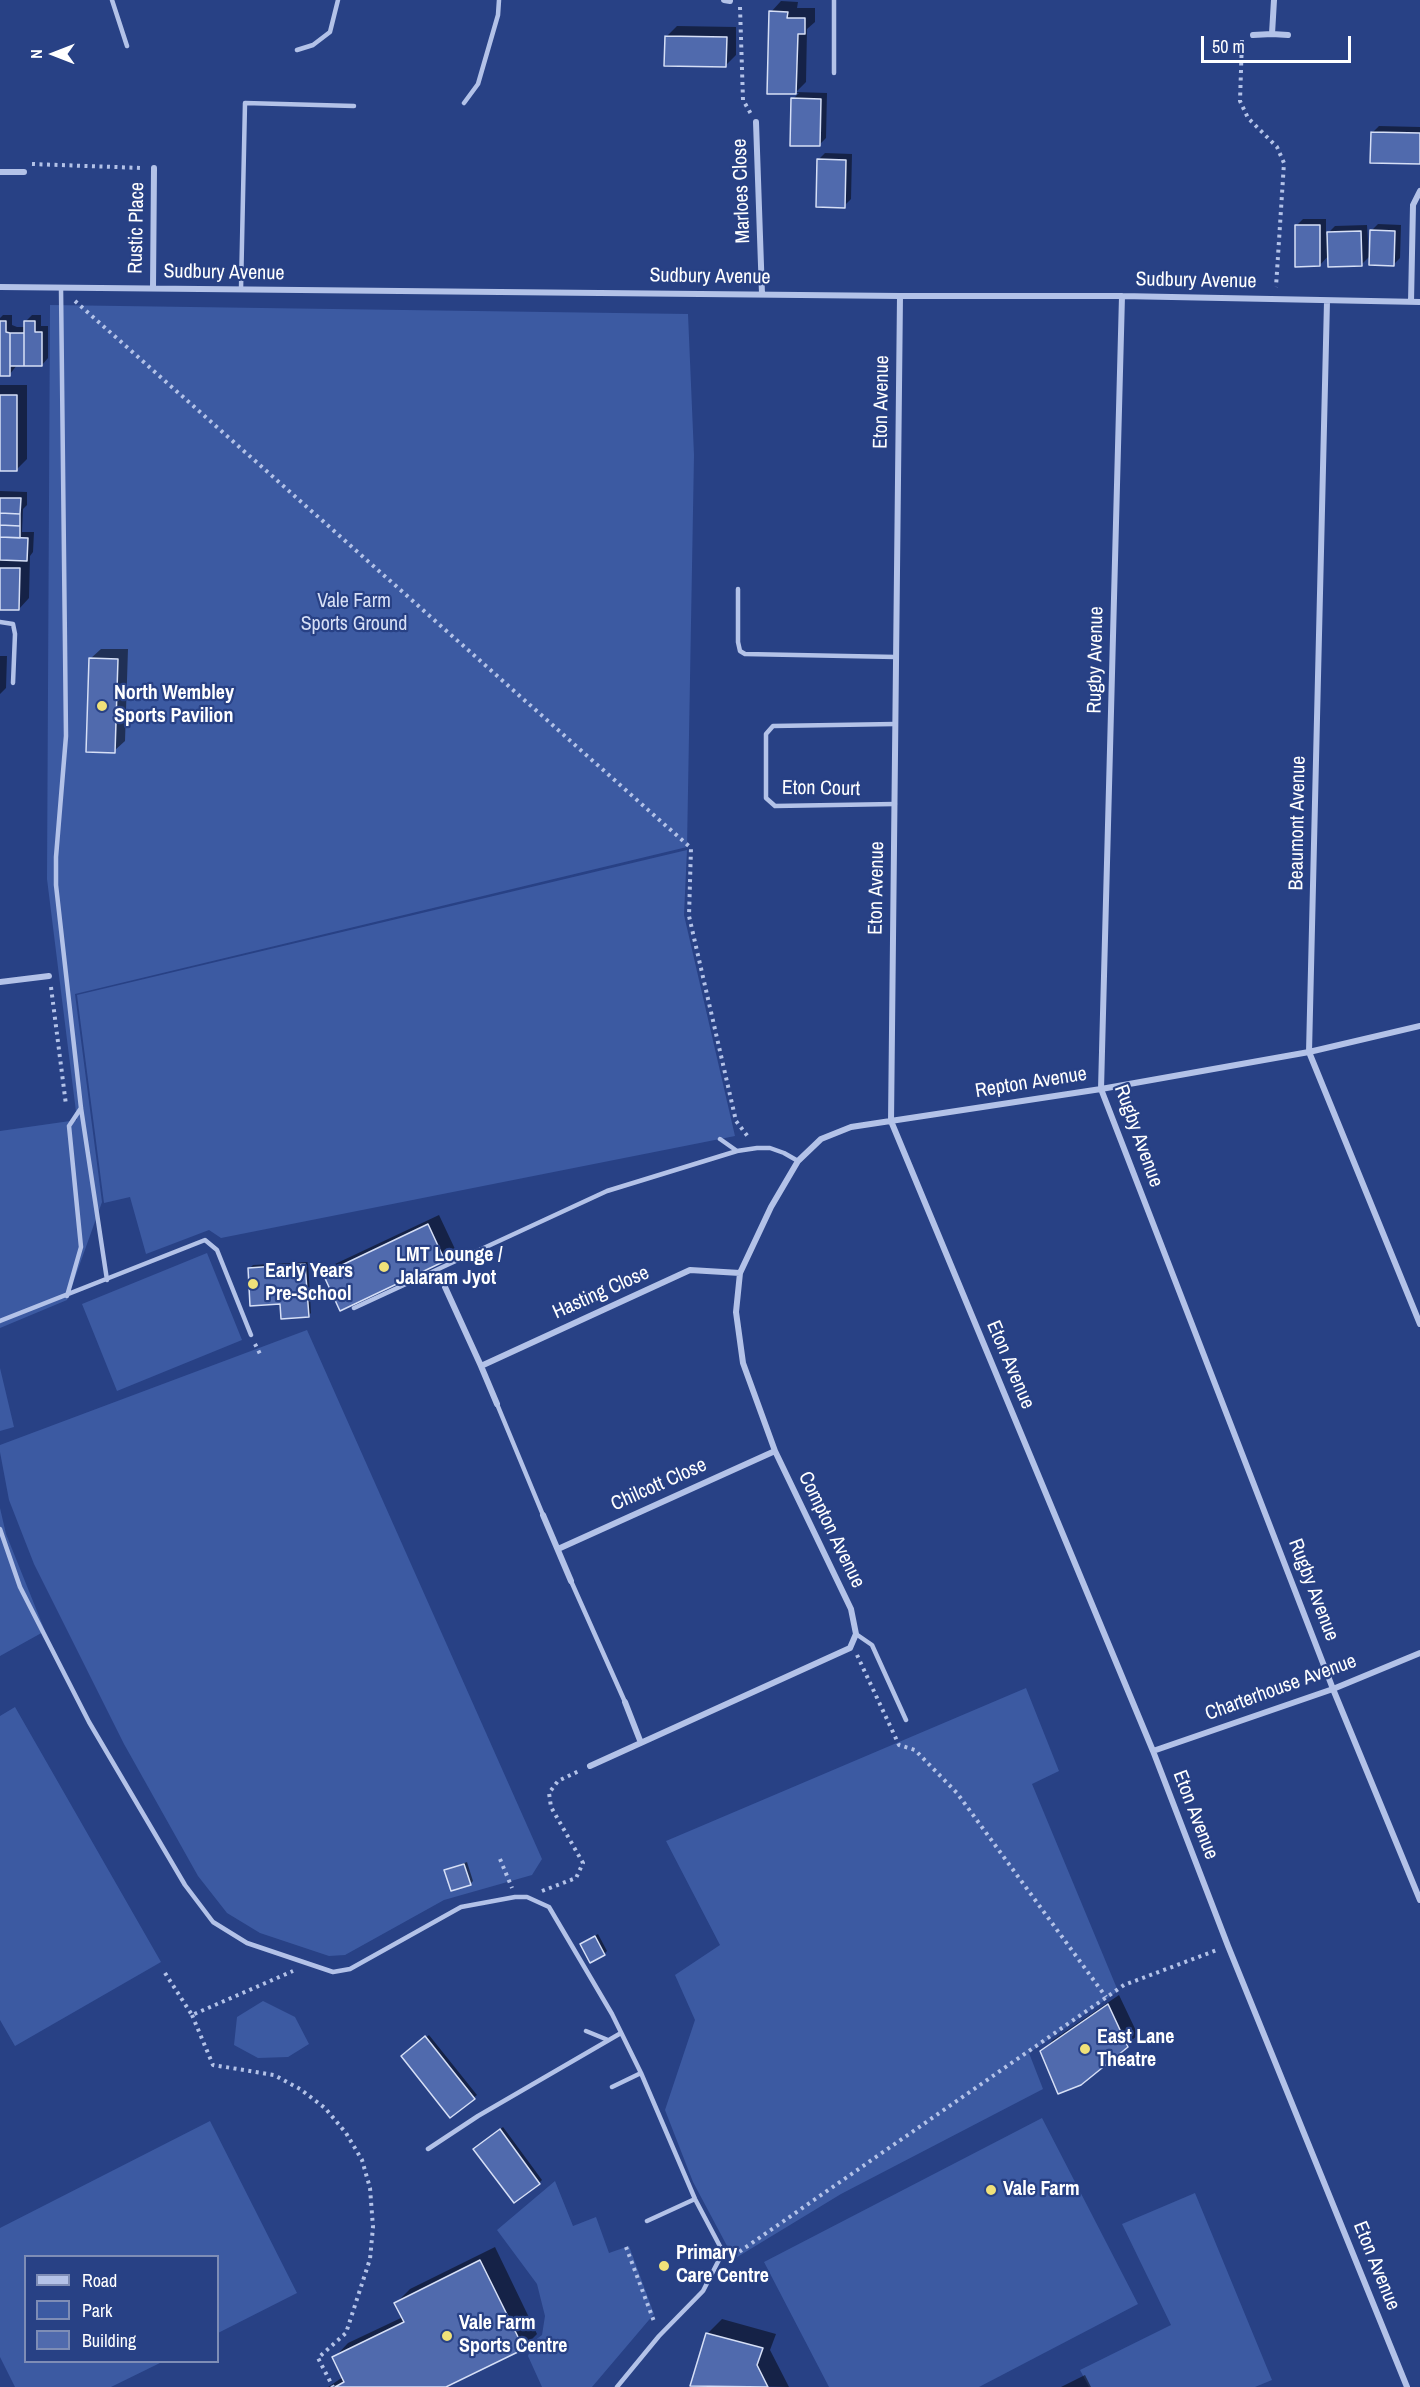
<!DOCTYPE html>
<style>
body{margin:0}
#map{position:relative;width:1420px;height:2387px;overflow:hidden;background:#284185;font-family:"Archivo Narrow",sans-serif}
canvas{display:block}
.legend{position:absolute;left:24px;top:2255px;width:195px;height:108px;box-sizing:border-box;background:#284185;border:2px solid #7e8db6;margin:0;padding:8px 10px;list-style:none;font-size:18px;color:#fff}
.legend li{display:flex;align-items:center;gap:12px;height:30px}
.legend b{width:30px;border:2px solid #7e8db6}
.north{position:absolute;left:24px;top:24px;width:60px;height:60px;-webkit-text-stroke:4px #284185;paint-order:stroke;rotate:270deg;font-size:16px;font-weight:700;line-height:24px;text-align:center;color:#fff}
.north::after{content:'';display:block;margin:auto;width:21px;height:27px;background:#fff;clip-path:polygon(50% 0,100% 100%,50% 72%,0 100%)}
.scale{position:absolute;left:1201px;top:36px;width:150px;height:27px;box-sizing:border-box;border:3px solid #fff;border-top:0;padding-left:8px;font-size:18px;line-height:21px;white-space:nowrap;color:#fff;-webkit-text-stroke:4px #284185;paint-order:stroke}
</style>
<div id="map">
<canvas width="1420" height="2387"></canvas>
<ul class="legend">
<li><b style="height:8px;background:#b3c2e8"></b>Road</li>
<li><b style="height:16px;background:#3c5aa2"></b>Park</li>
<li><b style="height:16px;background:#506aad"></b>Building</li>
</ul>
<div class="north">N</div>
<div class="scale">50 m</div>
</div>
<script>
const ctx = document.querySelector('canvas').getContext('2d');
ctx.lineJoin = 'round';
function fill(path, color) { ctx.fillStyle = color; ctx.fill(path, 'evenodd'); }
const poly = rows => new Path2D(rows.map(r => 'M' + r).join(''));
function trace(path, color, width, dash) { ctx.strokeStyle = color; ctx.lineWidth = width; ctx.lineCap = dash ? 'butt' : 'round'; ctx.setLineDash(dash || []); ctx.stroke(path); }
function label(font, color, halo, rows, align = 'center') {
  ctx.font = font + ' "Archivo Narrow",sans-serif'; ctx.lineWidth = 4.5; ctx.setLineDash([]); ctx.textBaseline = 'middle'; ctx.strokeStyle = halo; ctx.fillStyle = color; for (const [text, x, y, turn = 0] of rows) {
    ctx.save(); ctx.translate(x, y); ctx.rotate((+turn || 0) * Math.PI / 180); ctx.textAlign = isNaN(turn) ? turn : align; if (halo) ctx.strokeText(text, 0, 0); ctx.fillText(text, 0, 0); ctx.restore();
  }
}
fill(poly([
 [50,305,688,314,694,455,687,847,75,994,102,1202,67,1300,0,1328,0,1131,77,1120,47,879],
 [687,850,684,915,735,1136,221,1238,209,1230,146,1254,130,1197,104,1203,77,995],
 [207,1253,242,1340,117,1391,82,1304],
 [307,1330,542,1859,532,1875,444,1900,345,1955,329,1956,260,1933,227,1913,198,1876,124,1744,34,1564,9,1500,0,1452,0,1445],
 [0,1368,14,1427,0,1431],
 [0,1508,6,1534,45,1631,0,1656],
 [1026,1688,1059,1771,1032,1784,1118,1991,1029,2053,1043,2089,841,2194,734,2259,693,2182,665,2110,695,2020,675,1975,720,1945,666,1841],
 [15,1707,161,1962,15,2046,0,2020,0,1716],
 [263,2001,295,2017,309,2044,288,2057,258,2058,234,2045,237,2017],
 [1042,2118,1138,2304,979,2387,829,2387,764,2262],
 [210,2121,297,2293,218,2333,218,2256,26,2256,26,2362,162,2362,111,2387,15,2387,0,2357,0,2228],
 [555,2181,573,2226,596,2217,609,2253,629,2246,654,2314,592,2387,542,2387,528,2356,534,2341,542,2335,545,2316,537,2284,497,2230],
 [1195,2193,1272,2380,1255,2387,1089,2387,1080,2370,1171,2325,1122,2224]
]), '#3c5aa2');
fill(poly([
 [781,1,798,2,797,8,815,8,815,22,807,29,806,82,796,92,827,93,826,138,819,145,793,99,799,93,769,92,771,12],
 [677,26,736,27,736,55,725,66,667,36],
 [1379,126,1420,127,1420,163,1372,133],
 [825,153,852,154,851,199,844,206,818,160],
 [1303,219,1326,219,1326,235,1335,226,1367,225,1369,257,1361,265,1329,255,1320,265,1296,226],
 [1378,224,1401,225,1400,258,1394,264,1371,231],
 [3,315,12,315,12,325,17,327,25,327,25,322,32,315,41,315,41,326,48,326,48,358,42,365,17,365,10,374,0,374,0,318],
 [0,385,27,385,27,459,16,470,0,470],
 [0,491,27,492,27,505,23,509,22,532,34,532,33,552,30,556,29,598,19,609,0,609],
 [0,645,0,656,7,656,6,688,0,694],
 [101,649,128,649,125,741,114,751,90,659],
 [439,1215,455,1249,444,1260,340,1309,324,1274,335,1264],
 [308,1262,311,1313,308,1316,282,1303,250,1268,253,1265],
 [467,1862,473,1881,470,1884,446,1870],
 [598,1934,607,1951,604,1954,582,1944],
 [1119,1995,1138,2035,1080,2083,1042,2051,1053,2040],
 [429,2035,477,2095,451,2116,406,2053],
 [503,2127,542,2180,539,2183,478,2146],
 [495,2247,537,2334,523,2348,443,2387,328,2387,343,2377,334,2358,348,2343,403,2317,396,2303,410,2289],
 [722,2319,776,2334,770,2350,789,2387,692,2385,707,2334],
 [1085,2375,1091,2387,1061,2387]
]), '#0007');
const building = poly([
 [769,11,788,12,787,18,805,18,805,34,798,34,796,94,767,94,769,11],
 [665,36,727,37,726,67,664,66,665,36],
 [791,98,821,99,820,146,790,146,791,98],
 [1371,132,1420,133,1420,164,1370,163,1371,132],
 [817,159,846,160,845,208,816,207,817,159],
 [1295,225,1320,225,1320,266,1295,267,1295,225],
 [1370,230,1395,231,1394,266,1369,265,1370,230],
 [1361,231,1362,266,1328,267,1327,232,1361,231],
 [0,321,6,321,6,332,10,333,10,376,0,376,0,321],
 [24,321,35,321,35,332,42,332,42,366,24,366,24,321],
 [10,333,24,333,24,366,10,366,10,333],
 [0,395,17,395,17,471,0,471,0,395],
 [0,498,21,498,20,514,0,513,0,498],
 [0,513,20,514,20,526,0,525,0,513],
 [0,525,20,526,20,538,0,537,0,525],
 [0,537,28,538,27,561,0,560,0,537],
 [0,568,20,568,19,610,0,610,0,568],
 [89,658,118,659,115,753,86,752,89,658],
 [428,1224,445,1261,340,1311,323,1274,428,1224],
 [305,1264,309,1317,281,1319,280,1304,250,1306,248,1268,305,1264],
 [464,1864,471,1885,451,1891,444,1870,464,1864],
 [595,1936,605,1955,590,1963,580,1944,595,1936],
 [1108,2004,1128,2047,1081,2085,1058,2094,1040,2051,1108,2004],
 [425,2036,475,2099,450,2118,401,2056,425,2036],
 [500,2129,540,2184,514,2203,473,2149,500,2129],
 [480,2260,524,2349,446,2387,335,2387,344,2382,332,2357,404,2322,394,2303,480,2260],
 [706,2333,763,2348,757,2365,768,2387,690,2386,706,2333]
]);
fill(building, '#506aad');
trace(building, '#d6dff6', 1.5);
trace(poly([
 [740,7,743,100,751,114],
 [1242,40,1240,101,1248,118,1277,147,1284,163,1276,287],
 [32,164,142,168],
 [75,301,691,848,689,916,736,1121,749,1138],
 [51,987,66,1105],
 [255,1344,261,1356],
 [857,1655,899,1745,915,1750,957,1793,1106,1997],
 [500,1859,512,1888],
 [542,1891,576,1878,583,1863,551,1807,549,1793,558,1781,579,1771],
 [165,1973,192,2015,293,1971],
 [192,2015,213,2065,274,2075,300,2089,325,2108,346,2133,362,2160,370,2188,373,2227,370,2259,346,2333,318,2358,333,2387],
 [626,2247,655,2324],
 [732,2252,739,2252,1124,1985,1217,1950]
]), '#b3c2e8', 4, [3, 4.5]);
trace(poly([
 [112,0,127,46],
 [834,0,834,73],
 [297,50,313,45,330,32,338,0],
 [464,103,478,84,498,15,499,0],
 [61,288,66,736,56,857,56,885,81,1108,107,1280],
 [241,289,245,103,354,106],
 [738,589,738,642,740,651,745,654,896,657],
 [0,622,13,624,15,634,13,683],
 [895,804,775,806,766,798,766,734,773,726,895,724],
 [720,1139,737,1151],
 [67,1296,81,1247,69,1126,81,1108],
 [354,1308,607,1191,737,1151,757,1148,770,1148,784,1153,798,1161],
 [0,1321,205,1240,217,1250,251,1335],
 [497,1404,543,1515],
 [0,1529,20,1587,89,1722,185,1885,213,1922,247,1943,333,1972,350,1969,461,1907,515,1897,527,1897,549,1907,612,2014,641,2073,695,2199,723,2252,703,2291,659,2336,617,2387],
 [571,1581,625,1702],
 [856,1634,872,1645,906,1720],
 [586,2031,608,2040],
 [612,2087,641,2073],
 [428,2149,478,2116,621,2033],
 [647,2221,695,2199]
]), '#b3c2e8', 4.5);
trace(poly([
 [724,0,730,1],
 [1272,34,1288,35],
 [1253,35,1272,34,1274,0],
 [756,122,762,294],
 [0,172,24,172],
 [0,287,900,296,1122,296,1420,302],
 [153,288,154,168],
 [900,296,891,1121,1153,1751,1228,1946,1407,2387],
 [1122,296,1101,1089,1333,1689,1420,1900],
 [1327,301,1309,1052,1420,1324],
 [1411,302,1413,205,1420,191],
 [0,982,49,976],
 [445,1287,481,1366,690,1270,740,1273],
 [481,1366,497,1404],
 [543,1515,571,1581],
 [558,1549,775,1451],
 [625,1702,641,1743],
 [1153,1751,1333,1689,1420,1653],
 [590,1766,850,1648,856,1634,851,1609,775,1451,743,1363,736,1312,740,1273,771,1207,798,1161,821,1139,851,1127,1101,1089,1309,1052,1420,1026]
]), '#b3c2e8', 6);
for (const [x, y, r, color] of [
 [102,706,6,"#f0e179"],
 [384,1267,6,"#f0e179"],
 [253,1284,6,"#f0e179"],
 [1085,2049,6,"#f0e179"],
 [991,2190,6,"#f0e179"],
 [664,2266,6,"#f0e179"],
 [447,2336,6,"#f0e179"]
]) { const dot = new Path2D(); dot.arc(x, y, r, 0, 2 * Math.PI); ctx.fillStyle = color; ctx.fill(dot); trace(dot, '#284185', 2); }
label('20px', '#fff', '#284185', [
 ["Marloes Close",742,191,-92],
 ["Rustic Place",137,228,-89],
 ["Sudbury Avenue",224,273,1],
 ["Sudbury Avenue",710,277,1],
 ["Sudbury Avenue",1196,281,1],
 ["Eton Avenue",882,402,-89],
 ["Rugby Avenue",1096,660,-89],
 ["Eton Court",821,789,1],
 ["Beaumont Avenue",1298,823,-89],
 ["Eton Avenue",877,888,-89],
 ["Repton Avenue",1031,1083,-9],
 ["Rugby Avenue",1138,1136,70],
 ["Hasting Close",601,1293,-24],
 ["Eton Avenue",1010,1365,67],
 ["Chilcott Close",659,1485,-24],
 ["Compton Avenue",831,1530,64],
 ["Rugby Avenue",1313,1590,69],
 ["Charterhouse Avenue",1281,1688,-20],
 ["Eton Avenue",1195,1815,69],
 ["Eton Avenue",1376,2266,68]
]);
label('20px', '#d6dff6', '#284185', [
 ["Vale Farm",354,602],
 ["Sports Ground",354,625]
]);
label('bold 20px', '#fff', '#284185', [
 ["North Wembley",114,694],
 ["Sports Pavilion",114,717],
 ["LMT Lounge /",396,1256],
 ["Jalaram Jyot",396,1279],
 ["Early Years",265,1272],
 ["Pre-School",265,1295],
 ["East Lane",1097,2038],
 ["Theatre",1097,2061],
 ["Vale Farm",1003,2190],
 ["Primary",676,2254],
 ["Care Centre",676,2277],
 ["Vale Farm",459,2324],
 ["Sports Centre",459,2347]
], 'left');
</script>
